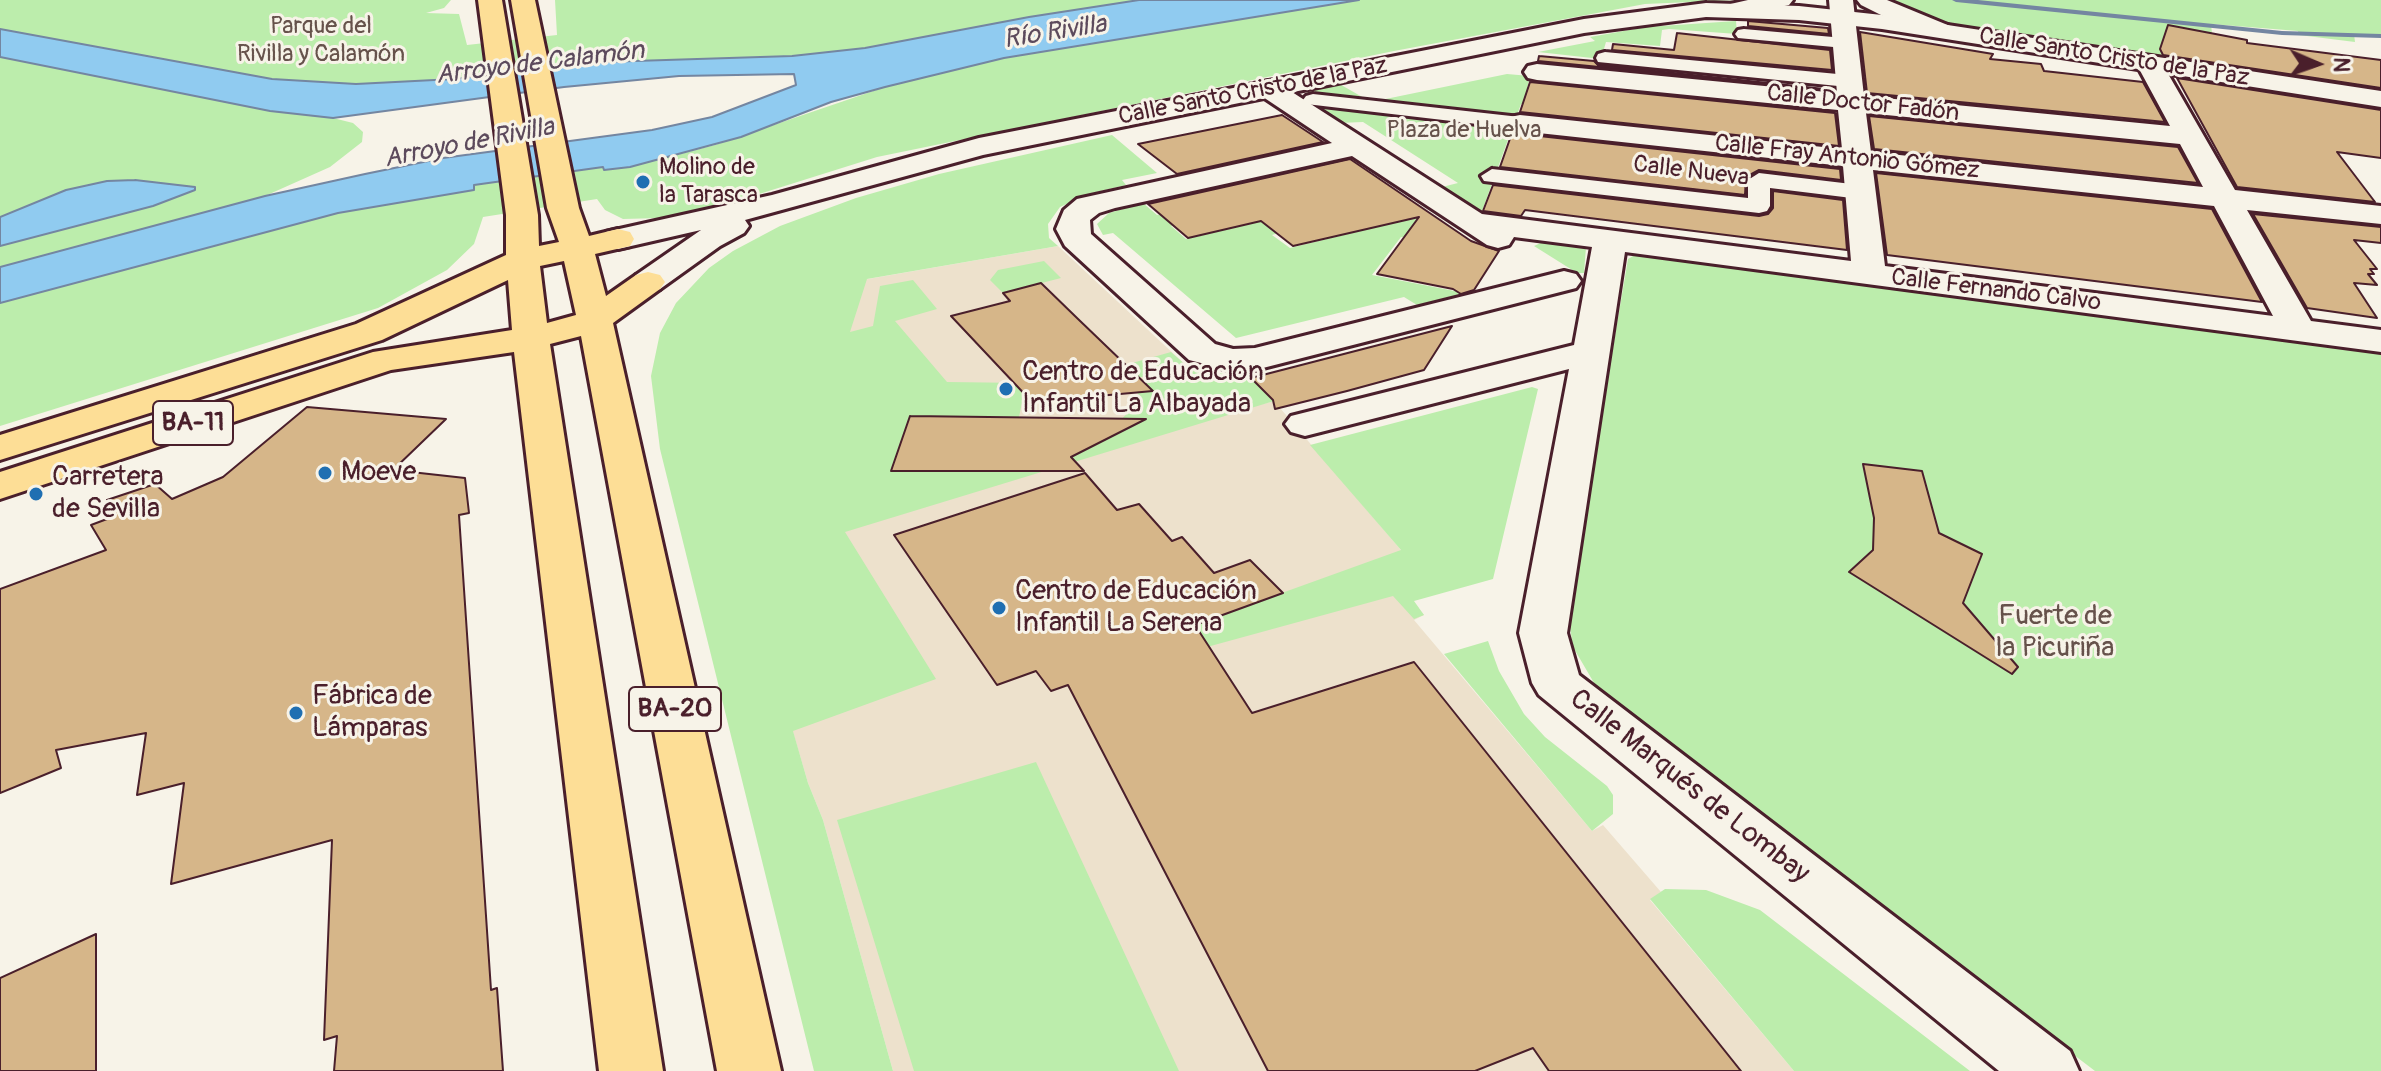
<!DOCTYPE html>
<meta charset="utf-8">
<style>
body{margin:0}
#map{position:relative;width:2381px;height:1071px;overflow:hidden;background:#f7f3e8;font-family:Pangolin,sans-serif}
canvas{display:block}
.north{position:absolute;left:2277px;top:24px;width:80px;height:80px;-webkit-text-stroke:6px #f7f3e8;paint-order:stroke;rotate:92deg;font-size:22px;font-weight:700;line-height:32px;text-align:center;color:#4a1f2b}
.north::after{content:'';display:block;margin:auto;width:28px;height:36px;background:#4a1f2b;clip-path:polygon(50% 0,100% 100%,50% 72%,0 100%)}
</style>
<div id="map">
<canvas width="2381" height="1071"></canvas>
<div class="north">N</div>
</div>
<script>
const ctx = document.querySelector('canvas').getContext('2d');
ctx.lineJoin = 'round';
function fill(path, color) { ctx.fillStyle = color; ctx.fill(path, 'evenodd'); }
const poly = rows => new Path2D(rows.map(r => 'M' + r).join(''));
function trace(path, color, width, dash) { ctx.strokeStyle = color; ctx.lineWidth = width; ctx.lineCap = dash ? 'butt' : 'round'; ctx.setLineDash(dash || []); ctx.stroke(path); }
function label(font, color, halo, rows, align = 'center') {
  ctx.font = font + ' Pangolin,sans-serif'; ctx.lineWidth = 6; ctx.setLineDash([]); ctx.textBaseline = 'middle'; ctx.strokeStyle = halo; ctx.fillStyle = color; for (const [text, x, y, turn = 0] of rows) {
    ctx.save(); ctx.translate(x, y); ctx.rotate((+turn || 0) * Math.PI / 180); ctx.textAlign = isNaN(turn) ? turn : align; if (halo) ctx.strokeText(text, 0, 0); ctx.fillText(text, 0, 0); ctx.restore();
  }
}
fill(poly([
 [1058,246,1235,411,1274,401,1280,408,1401,550,1409,596,1424,615,1414,620,1592,831,1603,825,1661,892,1650,900,1794,1071,893,1071,823,820,808,783,744,565,839,284]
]), '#ede1cc');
fill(poly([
 [0,0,451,0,444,8,426,13,459,14,467,45,557,35,555,0,1139,0,1029,17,866,48,792,56,603,62,454,79,356,84,272,79,0,29],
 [1359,0,1738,0,1645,4,1394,51,877,157,705,211,660,218,623,219,605,210,597,199,483,217,474,244,447,270,378,308,0,426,0,303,338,213,473,190,474,185,603,167,605,170,630,167,715,145,885,87,1004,58],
 [1888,0,2381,0,2381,37,2354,34,2355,42,2299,35,2298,31,2211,24,2215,64,1960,25,1926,17],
 [1736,21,1737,34,1669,29,1662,30,1660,46,1606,42,1601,59,1538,52,1595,41,1590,37,1646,27],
 [0,57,270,111,333,118,353,123,363,132,362,142,330,167,265,196,0,267],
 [1507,74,1530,76,1527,89,1788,115,1789,132,1521,104,1481,214,1442,187,1458,183,1363,122,1339,123,1306,101,1304,95,1312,88,1336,82,1371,102],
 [1112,135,1157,173,1122,180,1126,185,1088,194,1060,207,1048,224,1049,238,1058,246,867,279,850,332,873,326,880,286,913,280,937,309,895,321,947,382,1026,383,1019,417,910,416,892,471,994,471,998,456,1113,427,1131,410,1138,393,1149,391,1144,377,1134,377,1125,365,1171,352,1187,366,1197,370,1251,378,1274,401,845,532,936,679,793,731,808,783,823,820,893,1071,814,1071,660,449,651,376,660,333,676,303,709,268,733,251,780,226,856,198,939,174],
 [1407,199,1442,244,1401,237,1372,275,1465,293,1417,305,1404,297,1236,338,1113,233,1103,235,1097,224,1109,213,1143,203,1157,215,1176,211,1189,221,1171,226,1186,239,1276,218,1290,229,1272,235,1290,248,1368,229],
 [1545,241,1586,247,1584,273,1577,273,1534,246],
 [1638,253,2381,348,2381,1071,2095,1071,1617,706,1597,688,1573,647,1568,614,1628,259],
 [1044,261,1061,278,1003,293,990,280,998,270],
 [1532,387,1538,389,1493,579,1414,601,1424,615,1414,619,1393,596,1134,667,1182,629,1401,550,1310,445],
 [1488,641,1499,671,1524,714,1545,737,1607,786,1613,795,1613,814,1592,831,1444,654],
 [1036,762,1179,1071,914,1071,837,820],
 [1665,889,1706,890,1760,910,1970,1071,1794,1071,1650,899]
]), '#bcedac');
const water = poly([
 [1139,0,1359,0,1004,58,885,87,831,102,741,137,630,167,604,170,603,167,474,185,474,190,338,213,0,303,0,267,265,196,365,174,443,158,652,130,712,117,796,85,794,74,679,76,564,87,333,118,270,111,0,57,0,29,272,79,356,84,454,79,603,62,792,56,865,48,1029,17,1139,0],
 [135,180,195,187,195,190,153,206,0,246,0,217,66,190,107,181,135,180]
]);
fill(water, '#90cbf0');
trace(water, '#7486a1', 2);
fill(poly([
 [1952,0,1978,0,2282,31,2381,34,2381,38,2282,35,1956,2,1952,0]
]), '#7486a1');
const building = poly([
 [1748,21,1828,28,1829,34,1748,26,1748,21],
 [2168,25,2247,40,2247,43,2381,60,2381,88,2163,55,2160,49,2168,25],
 [1860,32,1993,54,1990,59,2041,64,2044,71,2143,82,2165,122,1867,93,1860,32],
 [1677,33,1830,50,1832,70,1612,50,1613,44,1674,50,1677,33],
 [1539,56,1594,61,1598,65,1834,90,1538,61,1539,56],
 [2177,78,2381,110,2381,158,2337,152,2375,202,2237,187,2177,78],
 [1530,82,1835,113,1839,146,1520,112,1530,82],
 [1282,115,1323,142,1177,174,1138,144,1282,115],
 [1869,116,2178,147,2198,183,1874,149,1869,116],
 [1512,133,1840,169,1841,180,1759,170,1746,177,1745,195,1500,167,1512,133],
 [1350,159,1471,241,1499,251,1474,290,1461,294,1453,289,1377,274,1419,217,1293,246,1261,221,1188,238,1148,204,1350,159],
 [1876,173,2212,209,2262,302,1887,255,1876,173],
 [1493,185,1759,216,1768,214,1773,208,1773,191,1843,200,1847,250,1525,210,1521,216,1483,211,1493,185],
 [2253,214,2381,227,2381,243,2354,240,2377,269,2370,269,2374,274,2368,274,2377,285,2354,283,2377,318,2307,308,2253,214],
 [1041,283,1077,318,1153,391,1032,402,951,316,1010,301,1003,293,1041,283],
 [1452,326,1424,370,1347,391,1275,409,1273,400,1251,378,1452,326],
 [307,407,446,419,393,470,465,478,469,513,459,515,491,990,497,988,503,1071,334,1071,337,1036,324,1040,332,840,171,884,184,783,137,795,146,733,56,750,61,768,0,793,0,589,106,550,91,525,107,519,104,511,111,508,107,500,155,484,172,499,223,477,307,407],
 [910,416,1146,419,1071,457,1084,471,891,471,910,416],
 [1863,464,1922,471,1939,533,1982,554,1963,603,2018,667,2012,674,1849,572,1873,550,1874,518,1863,464],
 [1085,473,1117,510,1139,504,1172,541,1182,537,1214,573,1250,560,1283,593,1195,625,1252,713,1414,662,1741,1071,1549,1071,1533,1048,1475,1071,1268,1071,1068,685,1051,691,1036,671,997,685,894,535,1085,473],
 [96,934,96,1071,0,1071,0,978,96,934]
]);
fill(building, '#d6b689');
trace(building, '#4a1f2b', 2);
const pedestrian = poly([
 [1744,29,1844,38,1853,43,1844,48,1738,38,1735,34,1738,30,1744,29],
 [1605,52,1848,75,1858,81,1848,87,1598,62,1596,58,1598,54,1605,52],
 [1313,94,1520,117,1530,123,1520,129,1306,104,1303,100,1306,96,1313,94],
 [1492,169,1748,198,1748,180,1759,173,1860,185,1871,192,1860,199,1770,188,1770,206,1767,211,1759,213,1484,181,1481,176,1492,169]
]);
const minor = poly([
 [1748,0,1793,0,1789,5,1734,17,1726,15,1722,10,1726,5,1748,0],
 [1829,0,1853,0,1864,96,2170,126,2137,65,2141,60,2150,57,2159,60,2163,65,2235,190,2381,206,2381,224,2247,210,2311,321,2381,330,2381,352,1625,252,1567,633,1579,675,2070,1051,2079,1071,1999,1071,1539,695,1532,683,1519,633,1569,369,1305,436,1291,432,1285,424,1291,416,1574,345,1592,247,1514,237,1509,245,1498,248,1487,245,1352,156,1115,208,1099,213,1090,220,1091,234,1215,344,1233,349,1255,348,1564,271,1576,274,1581,281,1576,288,1255,370,1233,371,1189,360,1065,246,1056,229,1064,210,1077,199,1332,143,1260,95,1256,89,1260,83,1269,81,1278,83,1482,214,1851,261,1843,166,1520,131,1510,129,1506,123,1510,117,1520,115,1842,149,1838,110,1537,80,1528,78,1524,72,1528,66,1537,64,1837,93,1829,0],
 [1866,113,2180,144,2203,187,1871,152,1866,113],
 [1873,170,2214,206,2273,316,1885,266,1873,170],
 [1857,0,1887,0,1950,26,1953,31,1950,36,1932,36,1897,23,1861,5,1857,0]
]);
const tertiary = poly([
 [1706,3,1799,6,1882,15,2381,91,2381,107,1882,29,1799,20,1706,17,1584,33,983,155,745,220,749,226,744,233,720,246,660,289,648,292,636,289,631,282,636,275,701,230,618,249,606,246,602,239,606,232,772,195,979,138,1584,19,1706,3]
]);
const trunk = poly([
 [478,0,502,0,538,215,539,246,559,242,547,208,511,0,535,0,579,208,589,236,618,229,630,232,634,239,630,246,595,254,606,296,636,275,648,272,660,275,665,282,660,289,613,323,781,1071,717,1071,581,336,550,344,663,1071,599,1071,514,352,391,370,0,499,0,472,373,352,512,330,508,280,382,340,0,460,0,435,356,324,506,255,506,215,478,0],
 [564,261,576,315,547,323,540,266,564,261]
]);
trace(pedestrian, '#4a1f2b', 6);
trace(minor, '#4a1f2b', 6);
trace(tertiary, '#4a1f2b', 6);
trace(trunk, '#4a1f2b', 6);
fill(pedestrian, '#f7f3e8');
fill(minor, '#f7f3e8');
fill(tertiary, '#f7f3e8');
fill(trunk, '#fdde96');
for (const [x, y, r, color] of [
 [643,182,8,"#1f6fb2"],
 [1006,389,8,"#1f6fb2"],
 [325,473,8,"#1f6fb2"],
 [36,494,8,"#1f6fb2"],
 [999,608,8,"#1f6fb2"],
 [296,713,8,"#1f6fb2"]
]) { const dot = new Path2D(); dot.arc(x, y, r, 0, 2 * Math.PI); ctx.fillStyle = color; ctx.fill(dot); trace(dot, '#f7f3e8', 3); }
label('24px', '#66524b', '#f7f3e8', [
 ["Parque del",321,27],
 ["Rivilla y Calamón",321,55],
 ["Plaza de Huelva",1464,131]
]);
label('24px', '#4a1f2b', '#f7f3e8', [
 ["Calle Santo Cristo de la Paz",2114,58,9],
 ["Calle Santo Cristo de la Paz",1253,92,-11],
 ["Calle Doctor Fadón",1863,104,6],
 ["Calle Fray Antonio Gómez",1847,158,6],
 ["Calle Nueva",1691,172,7],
 ["Calle Fernando Calvo",1996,291,7]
]);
label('24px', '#4a1f2b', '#f7f3e8', [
 ["Molino de",659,168],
 ["la Tarasca",659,196]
], 'left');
label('italic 26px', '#5c4a5c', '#f7f3e8', [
 ["Río Rivilla",1055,33,-9],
 ["Arroyo de Calamón",540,64,-7],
 ["Arroyo de Rivilla",469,144,-11]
]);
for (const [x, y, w] of [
 [193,423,80],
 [675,709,92]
]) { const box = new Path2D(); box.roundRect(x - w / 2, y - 22, w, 44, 6); ctx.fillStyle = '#f7f3e8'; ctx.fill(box); trace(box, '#4a1f2b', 2); }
label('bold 26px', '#4a1f2b', null, [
 ["BA-11",193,423],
 ["BA-20",675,709]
]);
label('28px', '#4a1f2b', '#f7f3e8', [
 ["Centro de Educación",1022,373],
 ["Infantil La Albayada",1022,405],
 ["Moeve",341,473],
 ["Carretera",52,478],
 ["de Sevilla",52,510],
 ["Centro de Educación",1015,592],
 ["Infantil La Serena",1015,624],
 ["Fábrica de",312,697],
 ["Lámparas",312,729]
], 'left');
label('28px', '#66524b', '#f7f3e8', [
 ["Fuerte de",2055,617],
 ["la Picuriña",2055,649]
]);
label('28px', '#4a1f2b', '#f7f3e8', [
 ["Calle Marqués de Lombay",1689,787,38]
]);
</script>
